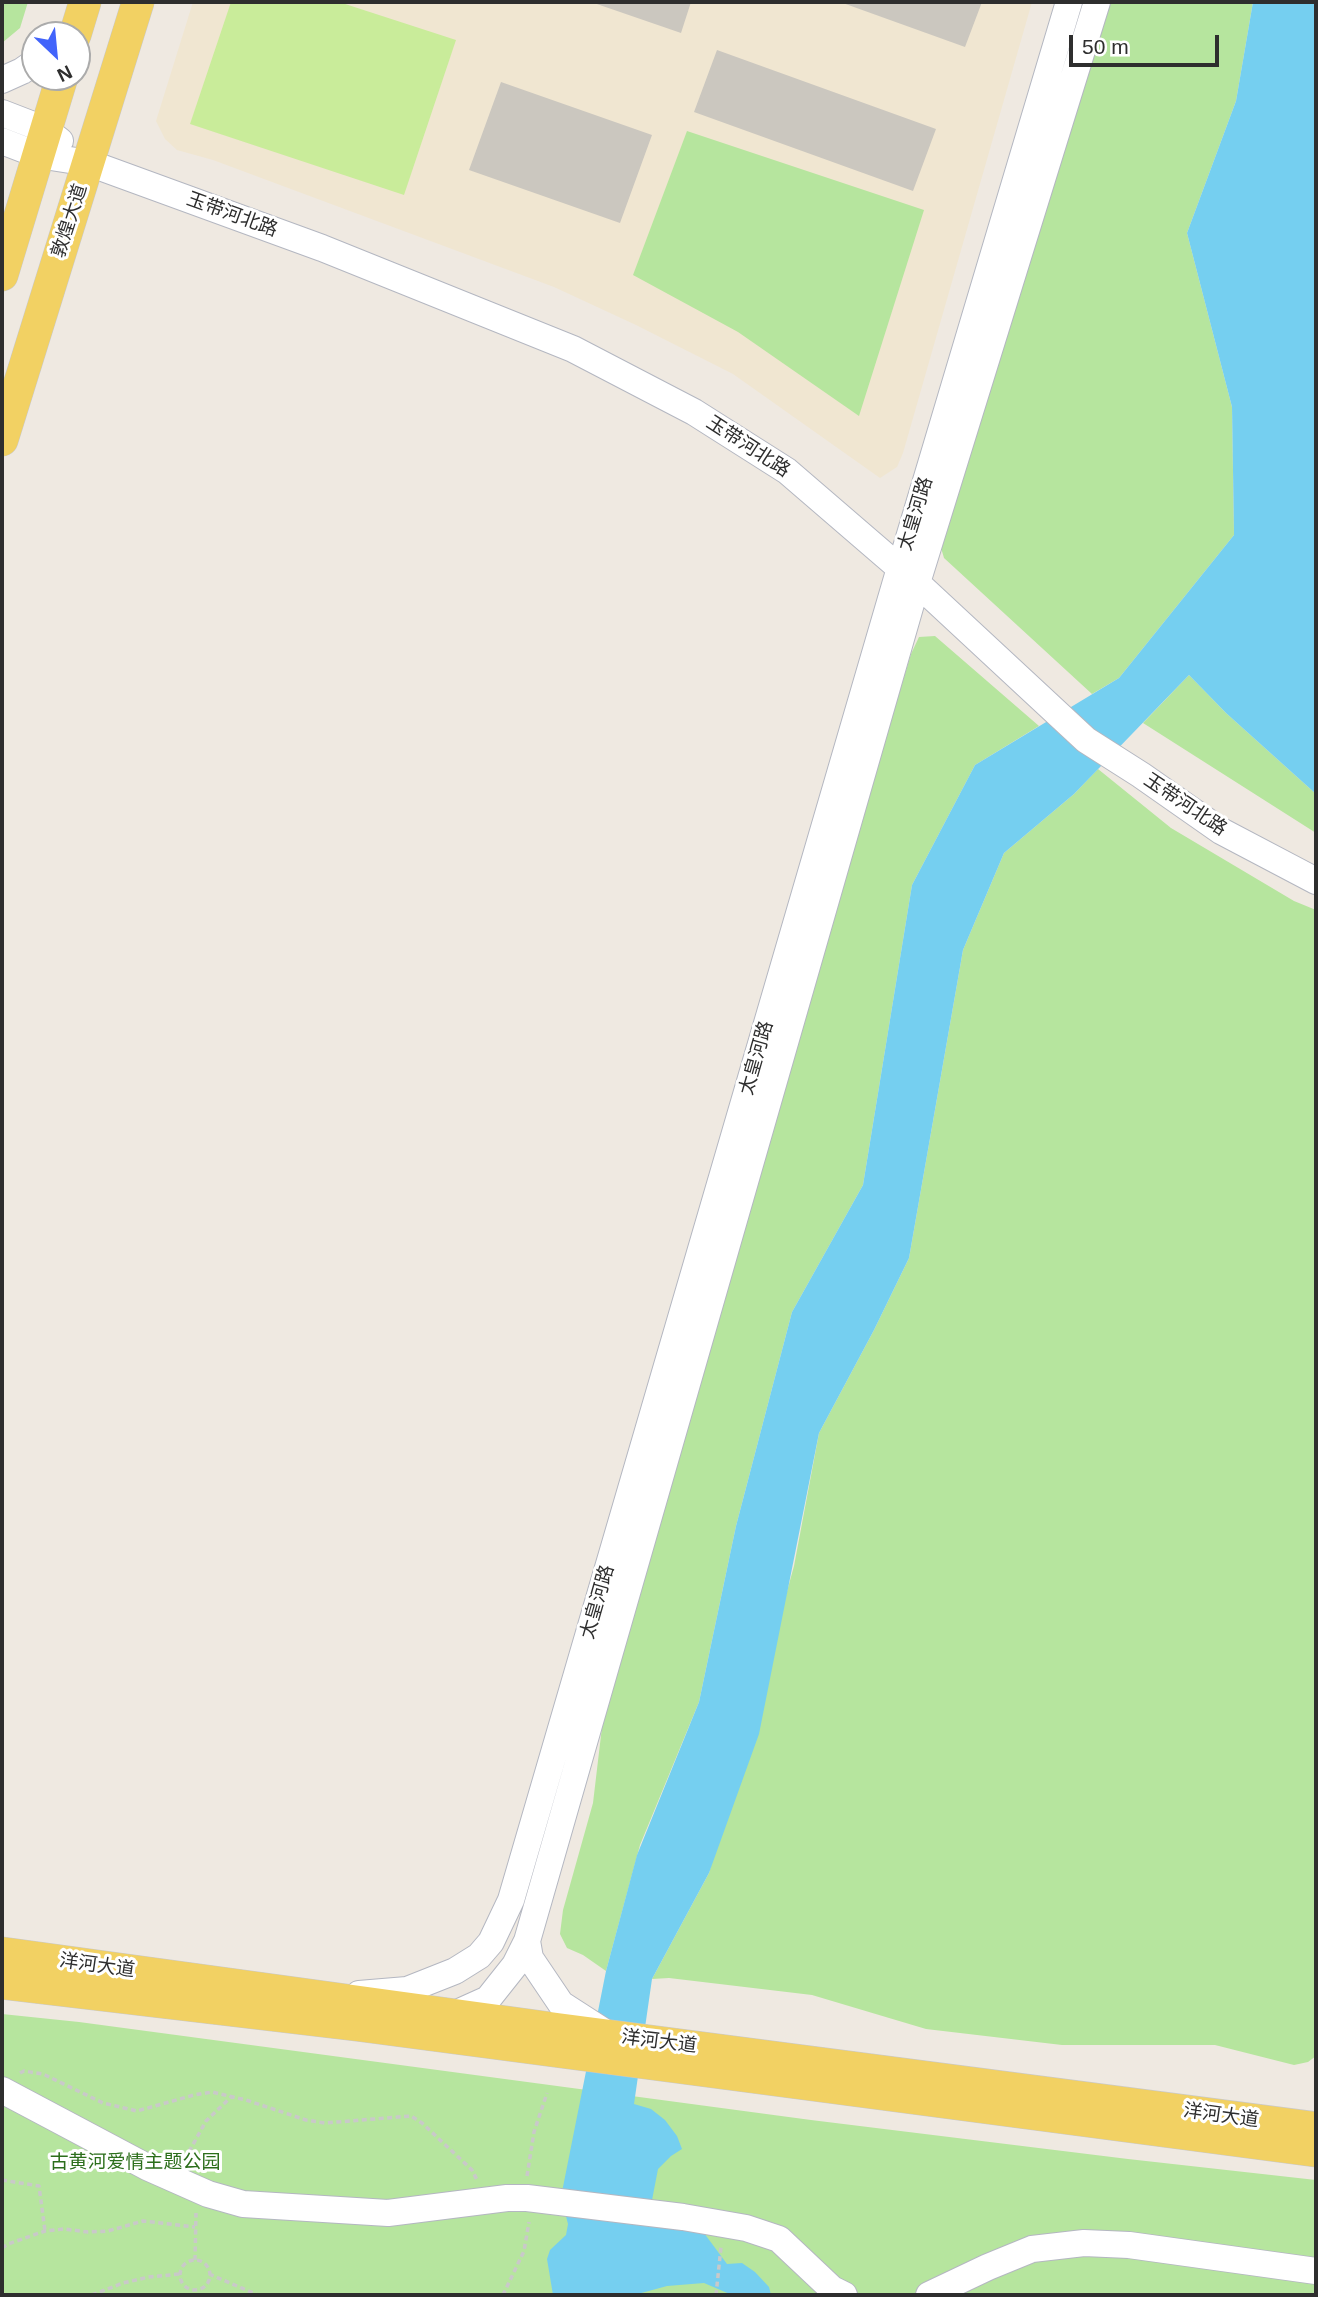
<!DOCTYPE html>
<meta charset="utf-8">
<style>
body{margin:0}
#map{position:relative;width:1318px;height:2297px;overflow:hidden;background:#efe9e1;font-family:Helvetica,sans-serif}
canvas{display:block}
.frame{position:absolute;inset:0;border:4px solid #2e2e2e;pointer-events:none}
.north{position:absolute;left:21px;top:21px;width:70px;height:70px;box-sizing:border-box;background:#fff;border:2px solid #ababab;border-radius:50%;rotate:154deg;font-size:19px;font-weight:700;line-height:28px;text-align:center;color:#2e2e2e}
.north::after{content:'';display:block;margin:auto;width:24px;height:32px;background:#4264fb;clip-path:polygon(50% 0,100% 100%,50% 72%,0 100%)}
.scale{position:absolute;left:1069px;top:35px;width:150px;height:32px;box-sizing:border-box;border:4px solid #2e2e2e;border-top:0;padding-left:9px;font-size:21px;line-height:24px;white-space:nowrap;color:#2e2e2e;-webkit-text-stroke:5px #fff;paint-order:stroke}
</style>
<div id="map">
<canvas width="1318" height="2297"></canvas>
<div class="frame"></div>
<div class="north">N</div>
<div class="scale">50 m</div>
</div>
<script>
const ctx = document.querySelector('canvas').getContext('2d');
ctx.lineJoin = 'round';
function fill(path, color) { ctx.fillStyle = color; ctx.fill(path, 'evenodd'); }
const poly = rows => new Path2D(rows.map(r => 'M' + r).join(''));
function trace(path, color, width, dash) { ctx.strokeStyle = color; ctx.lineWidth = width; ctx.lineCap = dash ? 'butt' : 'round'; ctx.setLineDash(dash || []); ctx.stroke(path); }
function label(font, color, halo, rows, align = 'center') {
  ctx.font = font + ' Helvetica,"Noto Sans SC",sans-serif'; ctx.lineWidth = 6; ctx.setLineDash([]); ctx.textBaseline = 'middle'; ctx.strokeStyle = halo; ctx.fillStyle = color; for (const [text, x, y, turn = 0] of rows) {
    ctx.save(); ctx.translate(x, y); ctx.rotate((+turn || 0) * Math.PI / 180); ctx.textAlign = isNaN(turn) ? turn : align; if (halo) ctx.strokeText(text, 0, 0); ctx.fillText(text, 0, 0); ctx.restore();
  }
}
fill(poly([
 [193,2,1032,2,903,453,897,467,880,478,733,374,636,325,554,287,213,160,177,150,165,139,156,121]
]), '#f0e6d1');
fill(poly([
 [2,2,28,2,20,28,2,43],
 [1103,2,1253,2,1236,101,1187,233,1232,407,1234,535,1119,678,1092,694,944,558,939,541],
 [687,131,924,210,859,416,738,332,633,275],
 [935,636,1039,726,975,765,912,885,863,1185,792,1312,736,1526,699,1702,640,1845,606,1971,583,1955,567,1948,560,1934,563,1910,593,1803,602,1727,801,1018,911,654,919,637],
 [1189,675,1226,713,1316,794,1316,833,1143,723],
 [1098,769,1171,828,1294,901,1316,910,1316,2056,1308,2062,1294,2065,1215,2045,1062,2045,926,2029,812,1995,669,1978,652,1979,709,1873,794,1566,819,1433,874,1330,909,1258,963,950,1004,853,1074,794],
 [2,2014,79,2022,811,2120,1128,2159,1316,2180,1316,2295,2,2295]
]), '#b6e59e');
fill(poly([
 [231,2,339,2,456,40,404,195,190,124]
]), '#c9ec9a');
fill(poly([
 [1253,2,1316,2,1316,794,1226,713,1189,675,1074,794,1004,853,963,950,909,1258,874,1330,819,1433,759,1734,709,1873,652,1979,634,2104,651,2109,665,2120,677,2136,682,2149,671,2156,658,2169,648,2221,704,2233,727,2264,742,2263,755,2272,769,2287,771,2295,732,2295,704,2283,667,2286,634,2295,553,2295,547,2259,550,2250,566,2235,568,2224,561,2197,606,1971,637,1855,699,1702,736,1526,792,1312,863,1185,912,885,975,765,1119,678,1234,535,1232,407,1187,233,1236,101]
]), '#75cff0');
fill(poly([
 [591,2,691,2,681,33],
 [840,2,982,2,965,47],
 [717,50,936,129,913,191,694,112],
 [501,82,652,135,620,223,469,170]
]), '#cbc7bf');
const minor = poly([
 [2,80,22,71,35,62],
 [2,113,46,130,60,141],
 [2,141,38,155,89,163,322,248,573,349,694,412,787,471,917,583,1086,740,1141,775,1221,831,1316,881],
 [359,1994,407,1990,455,1971,479,1956,491,1942,511,1900,900,568,1069,2],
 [448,2017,488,1999,515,1965,527,1941],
 [606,2033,561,2004,530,1958,527,1941,917,583,1097,2],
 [2,2090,147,2167,208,2194,243,2204,388,2213,507,2198,527,2198,683,2217,746,2228,779,2239,832,2289,844,2295],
 [929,2295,988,2267,1032,2249,1084,2243,1129,2245,1316,2271]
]);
const major = poly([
 [75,35,85,2],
 [2,275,62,77],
 [2,440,138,2],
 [2,1953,557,2029,1316,2128],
 [2,1983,358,2025,1316,2151]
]);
trace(minor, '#b4b7c1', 28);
trace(major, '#c9c9c9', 33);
trace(poly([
 [20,2073,24,2071,43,2074,103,2103,137,2111,194,2095,212,2092,246,2100,306,2120,325,2123,411,2116,422,2123,472,2170,477,2180],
 [185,2159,206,2121,231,2097],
 [527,2176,534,2132,547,2093],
 [2,2180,39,2186,45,2231],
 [2,2248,8,2244,45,2231,64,2229,88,2232,108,2231,143,2221,195,2227],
 [195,2260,196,2213],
 '180 2275a15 15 0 1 1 30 0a15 15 0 1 1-30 0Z',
 [209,2274,258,2295],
 [92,2295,123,2283,149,2277,180,2274],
 [503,2295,524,2251,529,2222],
 [716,2295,721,2247]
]), '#c9c9c9', 3.5, [5, 3.5]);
trace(minor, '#fff', 26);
trace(major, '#f2d163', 32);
label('19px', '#2e2e2e', '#fff', [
 ["玉带河北路",232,215,20],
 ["敦煌大道",70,221,-72],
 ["玉带河北路",748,447,33],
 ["太皇河路",916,514,-73],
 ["玉带河北路",1185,805,34],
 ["太皇河路",757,1058,-74],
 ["太皇河路",598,1602,-74],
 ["洋河大道",97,1966,8],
 ["洋河大道",659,2042,7],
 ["洋河大道",1221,2116,8]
]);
label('19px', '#2c6e1b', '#fff', [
 ["古黄河爱情主题公园",135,2163]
]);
</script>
